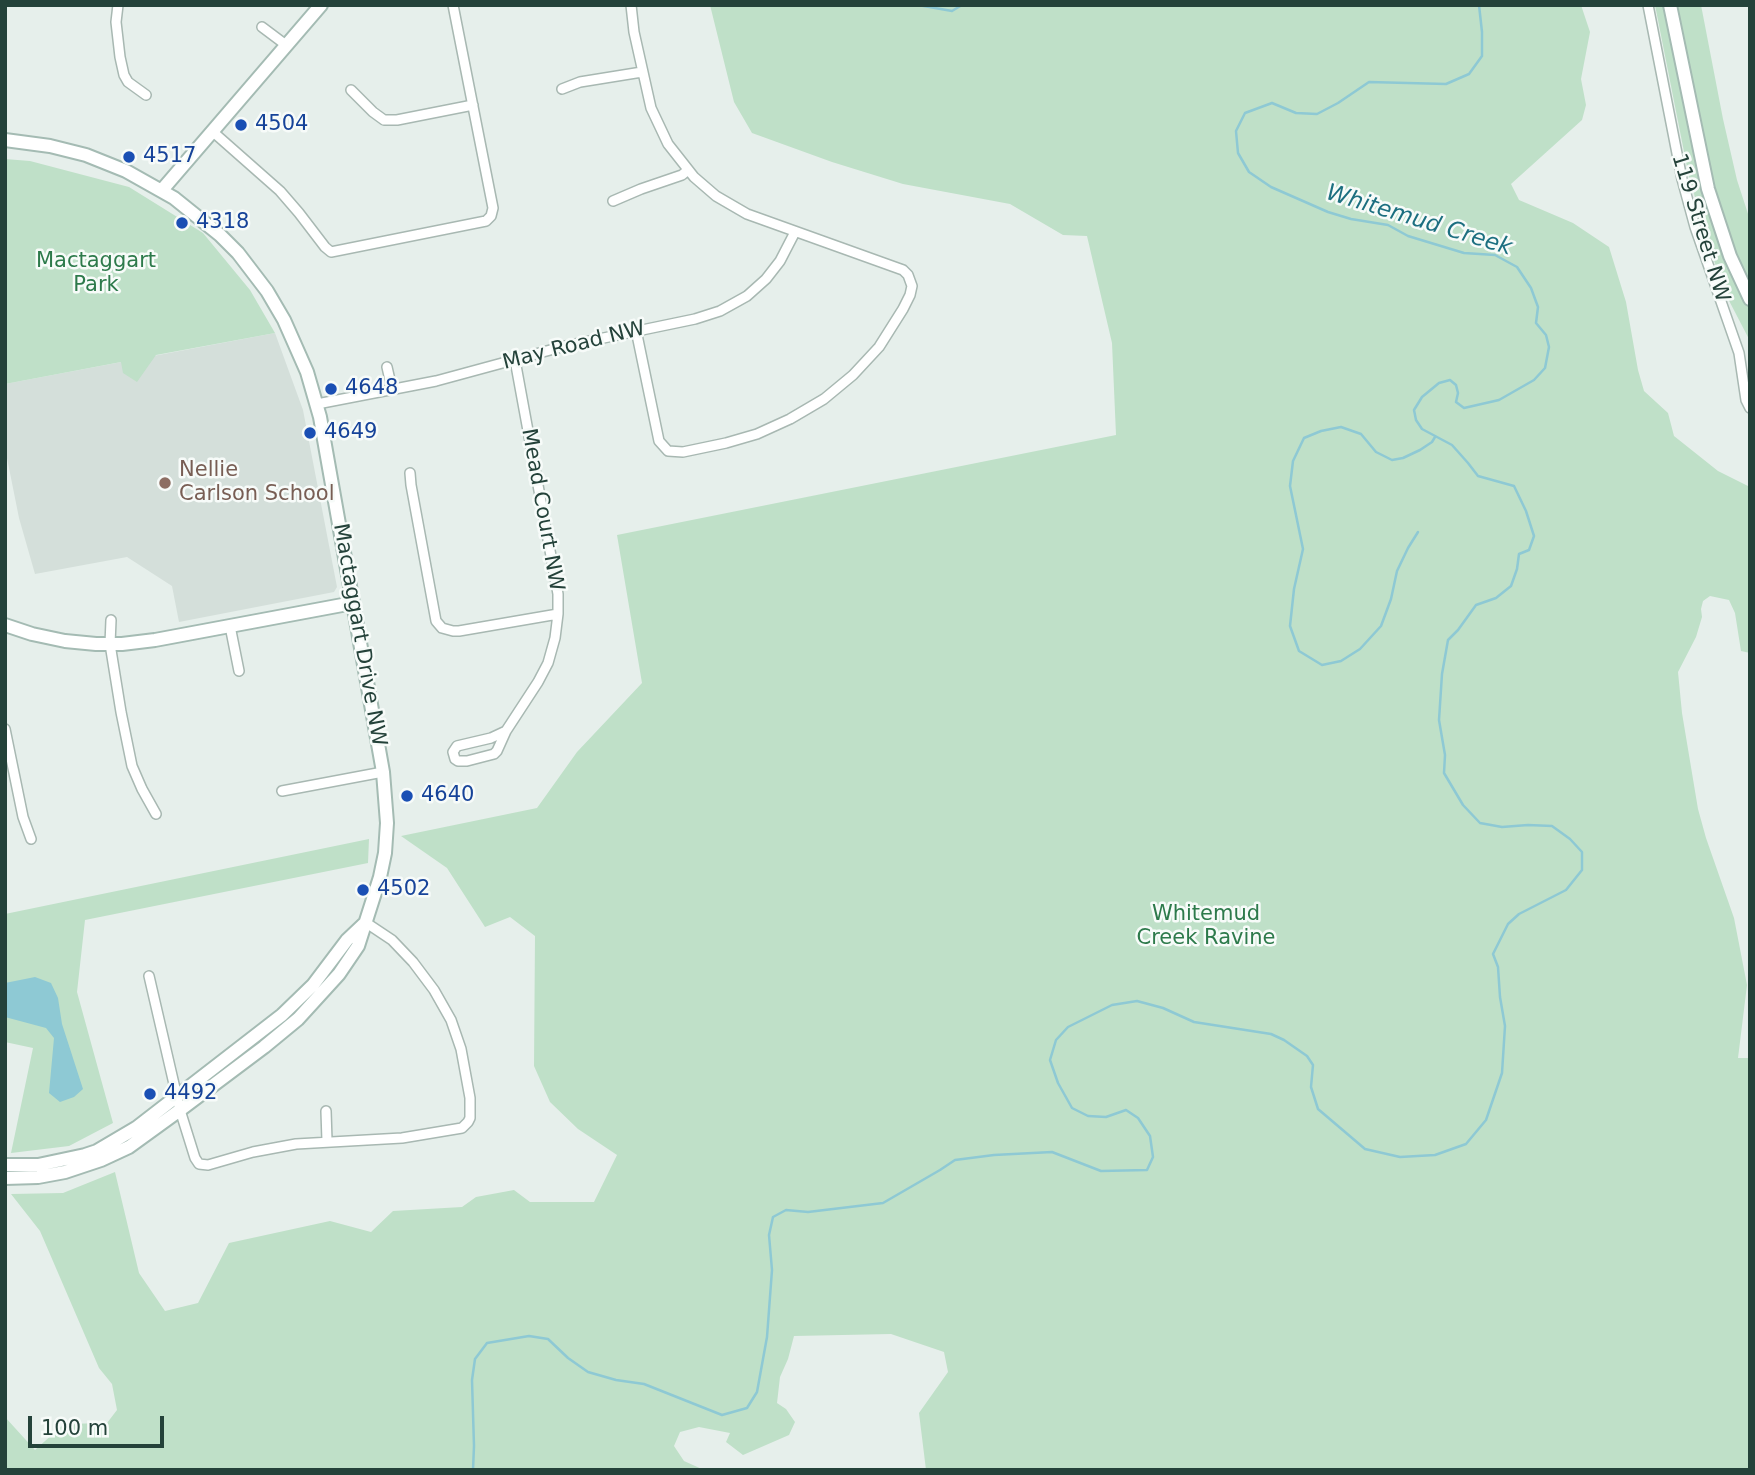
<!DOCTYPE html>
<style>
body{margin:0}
#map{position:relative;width:1755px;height:1475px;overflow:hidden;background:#e6efeb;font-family:"DejaVu Sans",sans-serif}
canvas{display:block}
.frame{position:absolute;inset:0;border:7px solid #24423a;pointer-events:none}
.scale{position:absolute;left:28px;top:1416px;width:136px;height:32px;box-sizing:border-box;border:4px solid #24423a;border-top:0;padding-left:9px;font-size:21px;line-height:24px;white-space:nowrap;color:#24423a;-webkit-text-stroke:5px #f7fbf9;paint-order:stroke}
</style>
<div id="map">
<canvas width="1755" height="1475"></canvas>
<div class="frame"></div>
<div class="scale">100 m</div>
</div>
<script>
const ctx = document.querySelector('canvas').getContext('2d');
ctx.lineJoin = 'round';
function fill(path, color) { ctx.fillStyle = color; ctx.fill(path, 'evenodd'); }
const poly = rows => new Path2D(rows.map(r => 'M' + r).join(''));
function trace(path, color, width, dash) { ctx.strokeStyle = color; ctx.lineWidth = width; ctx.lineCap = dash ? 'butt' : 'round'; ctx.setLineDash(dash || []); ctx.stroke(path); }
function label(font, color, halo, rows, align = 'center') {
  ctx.font = font + ' "DejaVu Sans",sans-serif'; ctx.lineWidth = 5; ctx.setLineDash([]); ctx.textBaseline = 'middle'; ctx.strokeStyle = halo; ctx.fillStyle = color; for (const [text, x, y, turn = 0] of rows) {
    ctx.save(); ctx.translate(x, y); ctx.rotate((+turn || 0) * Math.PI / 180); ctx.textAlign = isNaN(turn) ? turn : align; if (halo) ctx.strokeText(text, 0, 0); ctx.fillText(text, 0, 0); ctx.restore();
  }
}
fill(poly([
 [275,333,303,410,337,587,334,592,179,622,172,586,127,557,35,574,19,518,5,448,5,384]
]), '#d4dfda');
fill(poly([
 [710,5,1581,5,1590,32,1581,79,1586,105,1582,120,1511,184,1519,200,1573,223,1609,247,1626,302,1638,370,1644,391,1668,413,1674,436,1718,471,1750,487,1750,653,1741,651,1735,613,1729,600,1710,596,1703,601,1701,609,1702,617,1696,637,1678,672,1682,713,1698,809,1706,838,1734,918,1747,985,1738,1058,1750,1058,1750,1470,926,1470,919,1413,948,1372,944,1352,891,1334,794,1336,788,1359,780,1377,777,1403,786,1409,795,1422,789,1435,743,1455,726,1442,730,1433,699,1427,680,1432,674,1446,684,1461,704,1470,5,1470,5,1417,35,1450,64,1424,107,1423,117,1410,112,1384,99,1368,40,1231,11,1194,63,1193,115,1172,139,1273,165,1311,198,1303,229,1243,330,1221,371,1232,393,1211,462,1207,476,1197,514,1190,530,1202,594,1202,617,1155,578,1129,550,1102,534,1066,535,936,510,917,485,927,447,868,401,836,537,808,577,752,642,683,617,535,1116,435,1112,343,1087,236,1063,235,1010,204,903,184,832,162,752,133,734,102],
 [1655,5,1701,5,1723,119,1737,180,1750,220,1750,341,1724,291,1709,245,1689,177],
 [5,159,30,161,129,187,203,233,250,290,275,333,156,355,137,382,123,373,121,362,5,384],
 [369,839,368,863,85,920,77,992,113,1123,69,1146,11,1153,33,1048,5,1042,5,914]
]), '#bfe0c8');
fill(poly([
 [35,977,51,983,58,998,62,1024,83,1089,74,1097,60,1102,49,1093,54,1038,46,1028,5,1017,5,983]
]), '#8ec9d4');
trace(poly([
 [918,5,952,11,962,5],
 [1418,532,1408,548,1397,571,1391,599,1381,626,1360,649,1341,661,1322,665,1299,651,1290,626,1294,589,1303,549,1290,486,1293,461,1304,438,1321,431,1341,427,1361,434,1376,452,1392,460,1403,458,1420,450,1432,442,1435,437],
 [473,1470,474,1446,472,1380,475,1359,487,1343,529,1336,548,1339,568,1358,588,1372,616,1380,644,1384,722,1415,747,1408,757,1392,767,1337,772,1270,769,1235,773,1217,786,1210,808,1212,883,1203,940,1170,955,1160,994,1155,1052,1152,1101,1171,1147,1170,1153,1157,1150,1136,1138,1118,1126,1110,1106,1117,1088,1116,1072,1108,1058,1083,1050,1060,1056,1040,1068,1027,1112,1005,1137,1001,1163,1008,1194,1022,1271,1034,1284,1040,1307,1056,1313,1065,1311,1087,1318,1109,1365,1149,1400,1157,1435,1155,1466,1144,1486,1120,1502,1073,1505,1026,1500,997,1498,967,1493,954,1508,924,1519,914,1566,890,1582,870,1582,852,1570,839,1552,826,1528,825,1502,827,1480,823,1463,805,1444,773,1445,755,1439,720,1442,674,1448,640,1458,630,1476,605,1496,598,1511,586,1517,569,1519,554,1529,550,1534,536,1526,511,1514,486,1478,476,1468,463,1452,445,1422,429,1416,420,1414,410,1422,397,1439,383,1450,380,1456,385,1458,393,1456,402,1464,408,1499,400,1534,380,1545,368,1549,347,1546,335,1536,323,1538,307,1531,288,1517,267,1495,255,1464,253,1408,236,1388,225,1351,219,1328,212,1271,187,1249,172,1238,153,1236,131,1245,113,1272,103,1296,113,1317,114,1338,103,1369,82,1446,84,1469,74,1482,56,1482,32,1479,5]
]), '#8ec9d4', 2.5);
const street = poly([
 [118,5,116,22,120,57,124,75,128,82,146,95],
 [631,5,634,32,651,108,668,144,694,177,716,196,747,214,903,270,908,275,912,286,910,295,903,309,879,347,853,375,824,399,790,419,757,434,726,443,683,452,668,451,659,441,636,330],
 [1648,5,1682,179,1695,227,1739,353,1746,400,1750,408],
 [262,27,286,45],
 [562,89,580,82,642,72],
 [351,90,373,112,384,120,397,120,473,105],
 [212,131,280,191,299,213,325,247,331,252,486,221,491,216,493,208,453,5],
 [613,201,641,189,682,175,688,170],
 [387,367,392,389],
 [317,404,436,381,565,346,695,319,720,311,747,296,766,279,780,261,795,232],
 [410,473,411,485,436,621,442,628,453,631,459,631,558,614],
 [111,620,110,644,121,712,132,766,142,789,156,814],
 [230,626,239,671],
 [5,729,23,817,31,839],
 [506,731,497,751,494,754,467,761,458,761,455,759,453,752,457,746,491,738,506,731,538,682,548,663,555,638,558,614,558,594,515,360],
 [282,791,383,772],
 [149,976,180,1110,195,1158,199,1164,208,1165,253,1152,296,1144,402,1138,462,1128,468,1122,470,1118,470,1098,461,1049,451,1020,434,990,413,962,392,940,365,922],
 [326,1111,327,1141]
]);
const secondary = poly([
 [1670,5,1708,189,1730,256,1750,299],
 [5,140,50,146,86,155,126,171,174,198,220,235,238,253,267,291,284,320,307,372,320,417,383,772,387,823,385,853,380,877,358,946,339,974,298,1019,264,1047,180,1110,129,1147,101,1160,65,1172,38,1177,5,1178],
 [162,190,321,5],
 [5,625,32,634,65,641,96,644,122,644,155,640,353,603],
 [5,1165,38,1165,85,1155,97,1151,136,1128,282,1015,313,985,347,940,365,923]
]);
trace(street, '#a8b8b2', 12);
trace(secondary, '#a4bbb3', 16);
trace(street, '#fff', 9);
trace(secondary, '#fff', 12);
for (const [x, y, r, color] of [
 [241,125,7,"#1a4fb4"],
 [129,157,7,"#1a4fb4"],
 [182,223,7,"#1a4fb4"],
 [331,389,7,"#1a4fb4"],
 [310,433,7,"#1a4fb4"],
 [165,483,7,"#8d6e63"],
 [407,796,7,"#1a4fb4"],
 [363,890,7,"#1a4fb4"],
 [150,1094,7,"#1a4fb4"]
]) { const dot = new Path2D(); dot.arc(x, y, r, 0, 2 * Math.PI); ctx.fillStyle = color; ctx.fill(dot); trace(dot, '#f7fbf9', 2.5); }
label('21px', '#164399', '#f7fbf9', [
 ["4504",255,125],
 ["4517",143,157],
 ["4318",196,223],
 ["4648",345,389],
 ["4649",324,433],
 ["4640",421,796],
 ["4502",377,890],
 ["4492",164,1094]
], 'left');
label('21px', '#24423a', '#f7fbf9', [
 ["119 Street NW",1700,228,73],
 ["May Road NW",574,346,-14],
 ["Mead Court NW",542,510,80],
 ["Mactaggart Drive NW",359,635,80]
]);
label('21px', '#2d7a4b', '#f7fbf9', [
 ["Mactaggart",96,262],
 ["Park",96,286],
 ["Whitemud",1206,915],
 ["Creek Ravine",1206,939]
]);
label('21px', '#785e54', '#f7fbf9', [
 ["Nellie",179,471],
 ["Carlson School",179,495]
], 'left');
label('italic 23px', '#1c6f80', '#f7fbf9', [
 ["Whitemud Creek",1419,221,17]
]);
</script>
